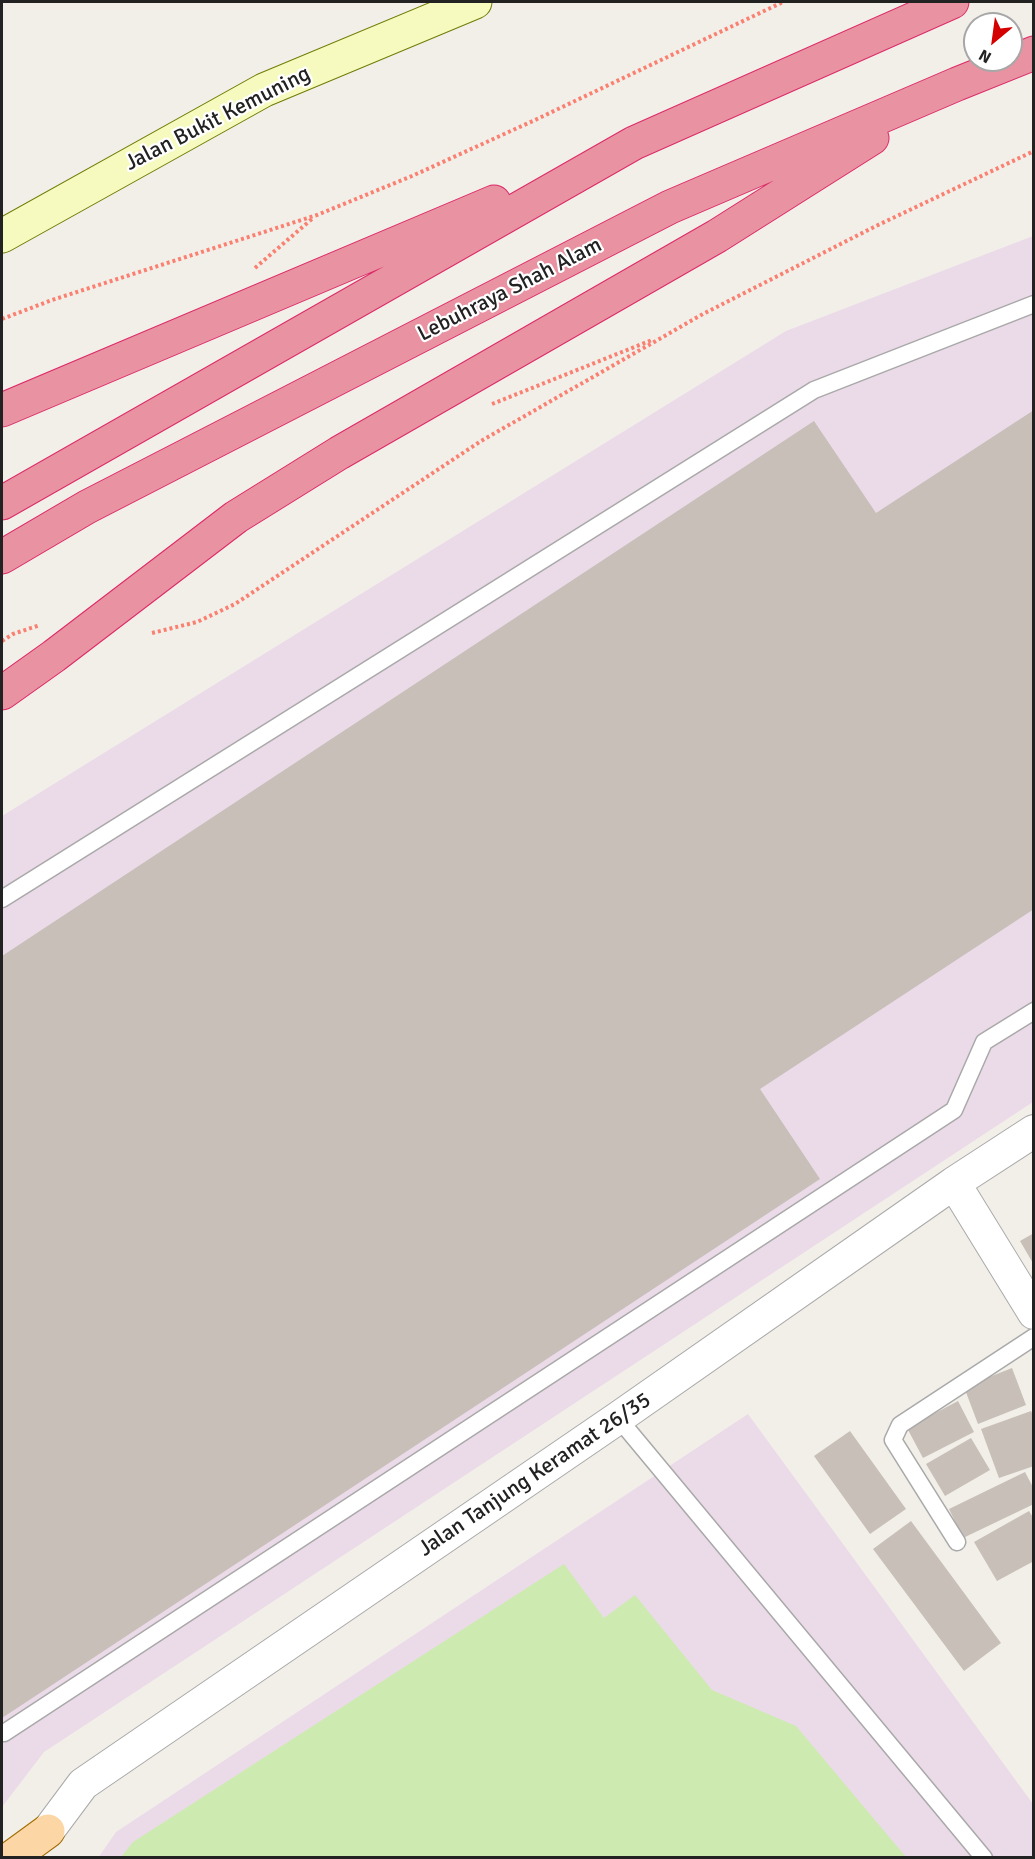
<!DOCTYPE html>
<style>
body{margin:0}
#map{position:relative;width:1035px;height:1859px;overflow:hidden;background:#f2efe9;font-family:Signika,sans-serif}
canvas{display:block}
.frame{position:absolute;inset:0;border:3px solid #222;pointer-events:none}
.north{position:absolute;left:963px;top:12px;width:60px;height:60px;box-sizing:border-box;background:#fff;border:2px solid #a7a7a7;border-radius:50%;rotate:209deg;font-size:16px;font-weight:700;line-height:24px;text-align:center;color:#222}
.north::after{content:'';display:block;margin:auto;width:21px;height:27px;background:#d40000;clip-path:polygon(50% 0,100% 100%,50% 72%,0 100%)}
</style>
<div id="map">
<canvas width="1035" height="1859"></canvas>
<div class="frame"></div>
<div class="north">N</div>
</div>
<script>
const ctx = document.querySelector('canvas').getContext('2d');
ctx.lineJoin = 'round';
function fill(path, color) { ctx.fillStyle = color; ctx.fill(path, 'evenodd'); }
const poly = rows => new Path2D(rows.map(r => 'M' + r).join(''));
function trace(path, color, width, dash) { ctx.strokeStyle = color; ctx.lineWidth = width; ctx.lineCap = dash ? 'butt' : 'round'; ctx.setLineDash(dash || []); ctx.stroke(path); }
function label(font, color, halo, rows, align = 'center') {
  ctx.font = font + ' Signika,sans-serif'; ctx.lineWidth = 4.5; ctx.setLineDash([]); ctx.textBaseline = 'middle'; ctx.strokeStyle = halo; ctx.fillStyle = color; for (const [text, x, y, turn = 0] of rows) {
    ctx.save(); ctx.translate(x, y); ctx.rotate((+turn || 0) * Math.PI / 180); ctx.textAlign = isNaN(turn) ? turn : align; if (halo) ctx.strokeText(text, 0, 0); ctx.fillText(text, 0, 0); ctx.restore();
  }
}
fill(poly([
 [1033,236,1033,1102,44,1752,2,1807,2,816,786,331],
 [748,1414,1033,1804,1033,1857,98,1858,116,1832]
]), '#ebdbe8');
fill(poly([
 [564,1564,604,1618,635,1595,712,1690,796,1726,906,1857,121,1857,133,1842]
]), '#cdebb0');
fill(poly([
 [1034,410,1034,909,760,1089,820,1179,2,1718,2,956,814,421,876,513],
 [1034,1233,1034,1265,1020,1241],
 [1012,1368,1026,1405,978,1424,964,1387],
 [958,1401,974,1432,923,1458,907,1428],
 [1031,1411,1034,1417,1034,1466,999,1478,981,1429],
 [850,1431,906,1509,870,1534,814,1456],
 [971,1438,990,1470,945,1496,926,1464],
 [1025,1472,1034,1489,1034,1504,963,1538,949,1509],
 [1029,1511,1034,1519,1034,1561,997,1581,974,1542],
 [911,1521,1001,1643,964,1671,873,1549]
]), '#c7bfb8');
const service = poly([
 [2,899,814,390,1034,304],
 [618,1418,984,1858],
 [957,1542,893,1440,900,1425,1034,1337],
 [2,1733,4,1733,954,1110,984,1042,1034,1011]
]);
const minor = poly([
 [954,1183,1034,1313],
 [48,1831,83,1784,618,1418,954,1183,1034,1131]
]);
const secondary = poly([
 [2,236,264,90,475,2]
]);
const primary = poly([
 [11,1858,48,1831]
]);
const motorway = poly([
 [2,410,494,202],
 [2,503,634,143,952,2],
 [2,557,87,507,670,207,957,84,1034,53],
 [2,693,54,656,236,517,339,453,717,236,872,138]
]);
trace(service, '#a9a9a9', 19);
trace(minor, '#a9a9a9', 34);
trace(secondary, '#707d05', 35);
trace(primary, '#a06b00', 35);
trace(motorway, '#dc2a67', 35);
trace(poly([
 [255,268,313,218],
 [2,319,52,300,317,215,412,176,535,120,783,2],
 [492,404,652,340],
 [152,633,197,622,235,604,481,441,703,314,876,226,1034,151],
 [2,641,13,634,40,625]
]), '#fa8072', 4, [3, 3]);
trace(service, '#fff', 16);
trace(minor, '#fff', 32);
trace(secondary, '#f7fabf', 33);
trace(primary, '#fcd6a4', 33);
trace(motorway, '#e892a2', 33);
label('22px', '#222', '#fff', [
 ["Jalan Bukit Kemuning",218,119,-27],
 ["Lebuhraya Shah Alam",510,290,-27],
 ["Jalan Tanjung Keramat 26/35",535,1475,-34]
]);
</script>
